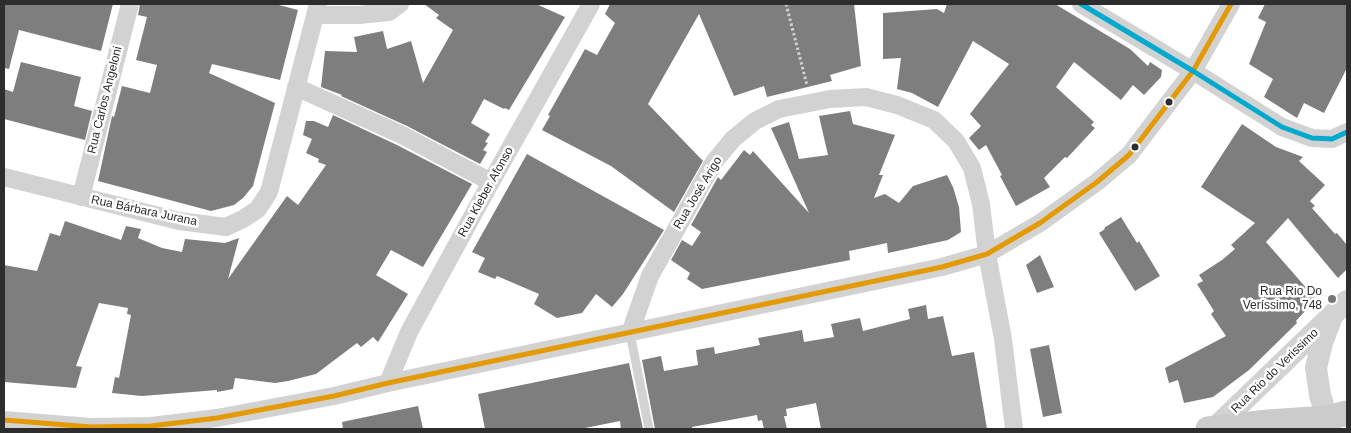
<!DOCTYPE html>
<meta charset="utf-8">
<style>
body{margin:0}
#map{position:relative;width:1351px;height:433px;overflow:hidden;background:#fff;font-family:Helvetica,sans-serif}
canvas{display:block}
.frame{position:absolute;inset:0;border:5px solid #2d2d2d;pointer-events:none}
</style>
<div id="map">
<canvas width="1351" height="433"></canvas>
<div class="frame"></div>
</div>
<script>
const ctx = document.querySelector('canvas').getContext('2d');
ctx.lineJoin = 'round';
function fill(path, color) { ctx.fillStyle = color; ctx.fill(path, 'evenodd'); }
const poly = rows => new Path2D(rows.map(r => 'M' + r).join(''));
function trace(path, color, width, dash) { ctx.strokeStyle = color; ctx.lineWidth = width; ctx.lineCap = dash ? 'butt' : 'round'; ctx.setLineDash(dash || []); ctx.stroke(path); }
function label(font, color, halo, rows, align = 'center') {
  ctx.font = font + ' Helvetica,sans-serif'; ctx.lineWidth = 5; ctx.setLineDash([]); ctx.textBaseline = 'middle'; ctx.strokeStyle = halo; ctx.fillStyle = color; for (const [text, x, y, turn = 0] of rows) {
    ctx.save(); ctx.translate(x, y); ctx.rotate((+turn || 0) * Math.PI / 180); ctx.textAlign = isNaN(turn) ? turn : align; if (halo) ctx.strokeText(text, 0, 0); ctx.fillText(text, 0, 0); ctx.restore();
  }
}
fill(poly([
 [4,4,113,4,101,51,19,30,9,69,4,68],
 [140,4,275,4,298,10,280,80,212,64,209,73,275,103,253,186,243,198,234,205,211,211,98,181,112,116,114,117,122,86,150,93,157,65,136,60,147,17,138,15],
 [424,4,536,4,565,17,509,110,505,108,504,109,484,99,471,123,490,134,485,142,488,143,483,150,487,152,480,164,407,126,341,96,342,95,321,87,325,51,357,52,354,37,383,31,387,49,411,41,423,83,453,30,436,18,439,15],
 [610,4,854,4,861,66,830,75,832,81,767,97,764,86,734,96,699,14,648,104,703,161,674,212,611,166,542,130,550,116,548,115,585,49,597,55,615,23,605,14],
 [947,4,1055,4,1130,49,1148,66,1150,62,1162,70,1161,77,1144,95,1133,85,1121,100,1074,62,1056,87,1094,122,1091,125,1095,128,1067,158,1065,157,1044,178,1050,187,1016,206,1000,176,1002,175,986,145,979,150,969,138,981,126,970,114,1009,64,973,41,938,107,912,93,897,89,901,58,883,59,883,13,937,9,944,13],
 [1265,4,1347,4,1347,68,1324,113,1304,103,1297,118,1264,97,1273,79,1249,64,1266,22,1258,18],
 [21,62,81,77,74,106,92,111,85,140,4,119,4,89,13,92],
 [850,111,853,124,895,135,879,175,883,175,874,198,885,194,899,203,913,186,947,175,953,187,959,207,961,232,948,240,888,253,887,243,849,251,850,260,702,289,687,279,690,273,671,260,682,240,692,246,701,232,691,225,718,177,721,180,744,150,750,155,753,151,809,213,771,128,789,122,799,159,828,155,819,116],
 [333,115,397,145,472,184,423,267,391,250,376,275,408,294,378,342,373,337,361,347,357,343,316,374,288,381,275,383,235,378,233,389,217,392,217,390,142,396,112,393,115,377,119,378,131,315,127,314,128,308,99,303,76,366,82,367,76,388,4,382,4,265,37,271,50,233,60,236,65,221,121,240,126,226,141,229,138,238,162,248,182,252,185,239,225,243,239,238,228,279,287,196,298,205,326,165,318,162,319,159,306,153,312,139,303,135,306,121,314,121,328,127],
 [1242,124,1276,147,1303,157,1299,161,1325,185,1310,201,1315,206,1312,208,1335,234,1337,233,1347,245,1347,269,1338,278,1288,218,1266,242,1316,299,1296,321,1297,323,1249,370,1213,397,1184,403,1178,380,1169,383,1165,368,1226,336,1211,314,1214,311,1197,284,1203,281,1199,275,1222,260,1235,249,1231,245,1255,223,1201,187],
 [527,154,664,230,623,294,612,307,596,294,582,313,557,318,534,304,539,294,497,276,495,279,478,272,485,258,472,252],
 [1121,217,1137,243,1139,241,1160,276,1135,291,1099,233,1105,229,1104,228],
 [1040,255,1054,287,1037,293,1026,265],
 [926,305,928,319,943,316,952,356,974,352,987,429,821,429,816,403,786,409,787,416,784,416,787,429,764,429,762,420,758,421,757,415,692,427,692,429,655,429,642,360,661,356,664,371,698,365,696,350,714,347,715,354,760,345,758,338,802,330,804,342,834,337,831,324,860,318,863,331,910,319,908,309],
 [1049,345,1062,413,1043,417,1030,349],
 [629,363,643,429,621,429,620,421,580,429,485,429,478,394],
 [418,406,423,429,343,429,342,422]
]), '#7e7e7e');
trace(poly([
 [786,4,807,85]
]), '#d2d2d2', 3, [2.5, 2.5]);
trace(poly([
 [630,333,649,429]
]), '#d2d2d2', 9);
trace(poly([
 [1081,4,1193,71,1282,127,1312,138,1332,139,1347,132],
 [316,15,359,15,389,12,400,4],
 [296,87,402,135,491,182],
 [4,177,179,221,226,227,243,219,258,209,269,192,318,4],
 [81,197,130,4],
 [630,333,650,276,714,162,733,139,755,121,779,109,830,99,866,97,897,105,934,120,956,141,972,168,981,204,987,254,1003,339,1014,429],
 [388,383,409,332,491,182,591,4],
 [4,420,91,427,151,426,217,418,334,396,388,383,942,267,987,254,1040,223,1097,182,1129,155,1193,71,1231,4]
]), '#d2d2d2', 18);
trace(poly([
 [1327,418,1320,395,1316,368,1322,343,1331,319],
 [1215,428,1347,301]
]), '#d2d2d2', 22);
trace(poly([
 [1208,429,1268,422,1327,418,1347,413]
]), '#cbcbcb', 25);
trace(poly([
 [4,420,91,427,151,426,217,418,334,396,388,383,942,267,987,254,1040,223,1097,182,1129,155,1193,71,1231,4]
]), '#e39a04', 5);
trace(poly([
 [1081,4,1193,71,1282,127,1312,138,1332,139,1347,132]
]), '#00a9ce', 5);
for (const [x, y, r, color] of [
 [1169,102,4.5,"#2d2d2d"],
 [1135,147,4.5,"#2d2d2d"],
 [1332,299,5,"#767676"]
]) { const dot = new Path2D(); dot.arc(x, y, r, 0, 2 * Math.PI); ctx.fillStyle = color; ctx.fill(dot); trace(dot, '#fff', 2); }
label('12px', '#2d2d2d', '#fff', [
 ["Rua Carlos Angeloni",105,100,-76],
 ["Rua Kleber Afonso",486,192,-61],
 ["Rua José Arigo",698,193,-59],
 ["Rua Bárbara Jurana",144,211,12],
 ["Rua Rio do Verissimo",1275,371,-44]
]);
label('12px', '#2d2d2d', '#fff', [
 ["Rua Rio Do",1322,292],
 ["Veríssimo, 748",1322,306]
], 'right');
</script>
